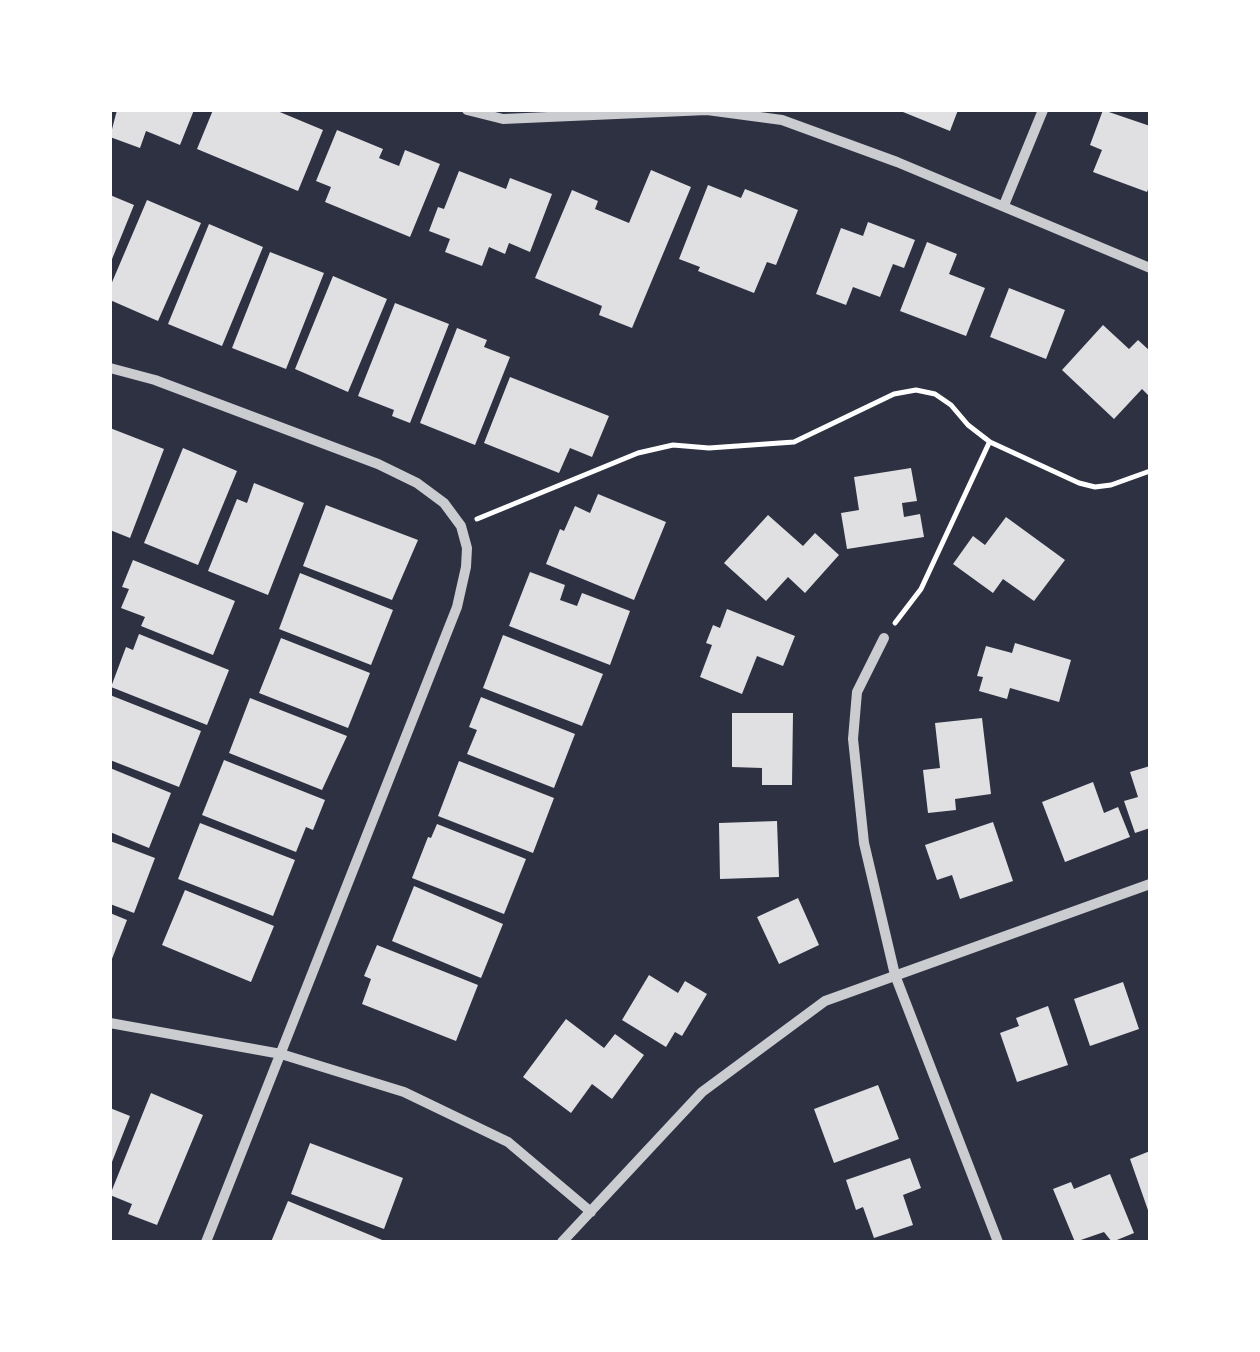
<!DOCTYPE html>
<style>
body{margin:0}
#map{position:relative;width:1260px;height:1352px;overflow:hidden;background:#2d3142;font-family:"Alegreya Sans",sans-serif}
canvas{display:block}
.frame{position:absolute;inset:0;border:112px solid #fff;pointer-events:none}
</style>
<div id="map">
<canvas width="1260" height="1352"></canvas>
<div class="frame"></div>
</div>
<script>
const ctx = document.querySelector('canvas').getContext('2d');
ctx.lineJoin = 'round';
function fill(path, color) { ctx.fillStyle = color; ctx.fill(path, 'evenodd'); }
const poly = rows => new Path2D(rows.map(r => 'M' + r).join(''));
function trace(path, color, width, dash) { ctx.strokeStyle = color; ctx.lineWidth = width; ctx.lineCap = dash ? 'butt' : 'round'; ctx.setLineDash(dash || []); ctx.stroke(path); }
fill(poly([
 [117,110,194,110,180,145,146,131,140,148,110,137],
 [213,110,275,110,323,130,298,191,197,149],
 [898,110,958,110,950,131],
 [1103,110,1150,126,1150,184,1147,192,1093,172,1102,150,1090,145],
 [337,130,383,149,379,158,399,166,405,150,440,164,410,237,325,202,331,187,316,181],
 [651,170,691,187,632,328,599,315,602,306,535,278,572,190,598,201,595,209,629,223],
 [459,171,506,189,510,178,552,194,530,252,509,243,505,254,489,247,482,266,445,252,450,239,429,231,438,207,444,209],
 [708,185,741,198,745,189,798,210,776,265,767,262,754,293,698,271,700,267,679,259],
 [110,195,134,205,110,264],
 [147,200,201,223,158,321,110,300,110,287],
 [868,222,915,240,904,268,893,264,880,297,853,287,846,305,816,294,841,228,863,236],
 [209,224,263,247,222,346,168,324],
 [927,242,957,254,949,274,985,288,966,336,900,311],
 [270,252,324,273,286,369,232,348],
 [333,276,387,299,348,392,295,369],
 [1009,288,1065,310,1046,359,990,337],
 [395,303,449,324,410,423,392,416,394,410,358,396],
 [1103,325,1129,349,1138,340,1150,351,1150,397,1142,389,1114,419,1062,370],
 [457,328,487,340,484,347,510,357,475,445,420,423],
 [510,377,609,416,592,457,570,448,559,473,484,443],
 [110,428,164,449,130,538,110,530],
 [183,448,237,471,198,565,144,543],
 [911,468,917,501,902,503,904,517,920,514,924,537,847,549,841,513,859,510,854,477],
 [254,483,304,503,268,595,208,571,237,499,247,503],
 [598,494,666,522,634,600,546,564,560,529,564,531,575,506,590,513],
 [326,505,418,540,392,600,303,566],
 [768,515,803,546,815,533,839,555,805,593,788,577,766,601,724,563],
 [1006,517,1065,560,1034,601,1003,579,993,593,953,564,973,536,985,545],
 [133,560,235,601,213,655,141,626,145,617,121,608,129,589,122,587],
 [530,572,565,585,560,600,577,606,582,593,630,611,610,665,509,626],
 [300,573,393,610,371,665,279,629],
 [727,609,795,636,783,666,757,656,742,694,700,677,712,645,706,643,713,625,720,628],
 [139,634,229,670,207,725,111,687,126,647,133,650],
 [503,635,603,674,582,726,483,688],
 [281,638,370,673,348,728,259,693],
 [1015,643,1071,660,1059,702,1010,688,1007,699,979,691,983,677,977,676,986,646,1012,653],
 [110,695,201,731,179,787,110,760],
 [481,697,575,734,554,788,467,754,477,730,469,727],
 [250,698,347,736,322,790,229,753],
 [732,713,793,713,792,785,762,785,762,768,732,767],
 [982,718,991,794,955,799,956,810,928,813,923,770,940,768,935,723],
 [224,760,325,800,313,830,306,827,296,852,202,815],
 [459,761,554,798,533,853,438,816],
 [1150,766,1150,828,1135,833,1124,801,1138,797,1130,772],
 [110,768,171,793,149,848,110,832],
 [1093,782,1104,813,1118,807,1130,837,1065,862,1042,802],
 [777,821,779,877,720,879,719,823],
 [993,822,1013,881,960,899,952,875,937,880,925,845],
 [200,823,295,860,273,916,178,879],
 [437,824,526,859,504,914,412,878,428,837,431,838],
 [110,841,155,858,134,913,110,904],
 [414,886,503,924,481,978,392,941],
 [185,890,274,926,251,982,162,945],
 [798,898,819,945,779,964,757,917],
 [110,913,127,920,110,964],
 [377,945,478,985,456,1041,362,1004,371,979,364,976],
 [649,975,678,993,685,981,707,994,682,1036,675,1032,666,1047,622,1020],
 [1123,982,1139,1029,1090,1046,1074,999],
 [1048,1006,1068,1065,1017,1082,1000,1033,1019,1026,1016,1018],
 [566,1019,604,1048,615,1034,644,1055,612,1099,592,1084,571,1113,523,1077],
 [878,1085,899,1139,834,1163,814,1109],
 [151,1093,203,1115,157,1225,128,1214,132,1204,110,1195],
 [110,1108,130,1116,110,1167],
 [310,1143,403,1178,384,1229,291,1194],
 [1150,1151,1150,1213,1149,1213,1130,1159],
 [910,1158,921,1188,903,1195,913,1225,874,1238,863,1207,856,1210,846,1180],
 [1110,1174,1134,1233,1112,1242,1104,1232,1075,1242,1053,1189,1071,1182,1074,1189],
 [288,1201,387,1242,271,1242]
]), '#e0e0e3');
trace(poly([
 [477,519,638,453,673,445,709,448,794,442,894,394,916,390,935,394,951,405,968,425,990,442,1079,483,1095,487,1111,485,1150,471],
 [895,623,921,589,989,443]
]), '#fff', 5);
trace(poly([
 [467,110,503,119,707,110,782,120,897,162,1150,268],
 [1004,205,1043,110],
 [110,368,155,380,378,464,417,483,444,503,461,526,467,548,466,567,457,607,206,1242],
 [884,638,857,692,853,739,864,843,895,975,998,1242],
 [110,1023,281,1054,404,1092,508,1142,591,1212],
 [562,1242,702,1092,825,1001,1150,884]
]), '#caccd0', 10);
</script>
